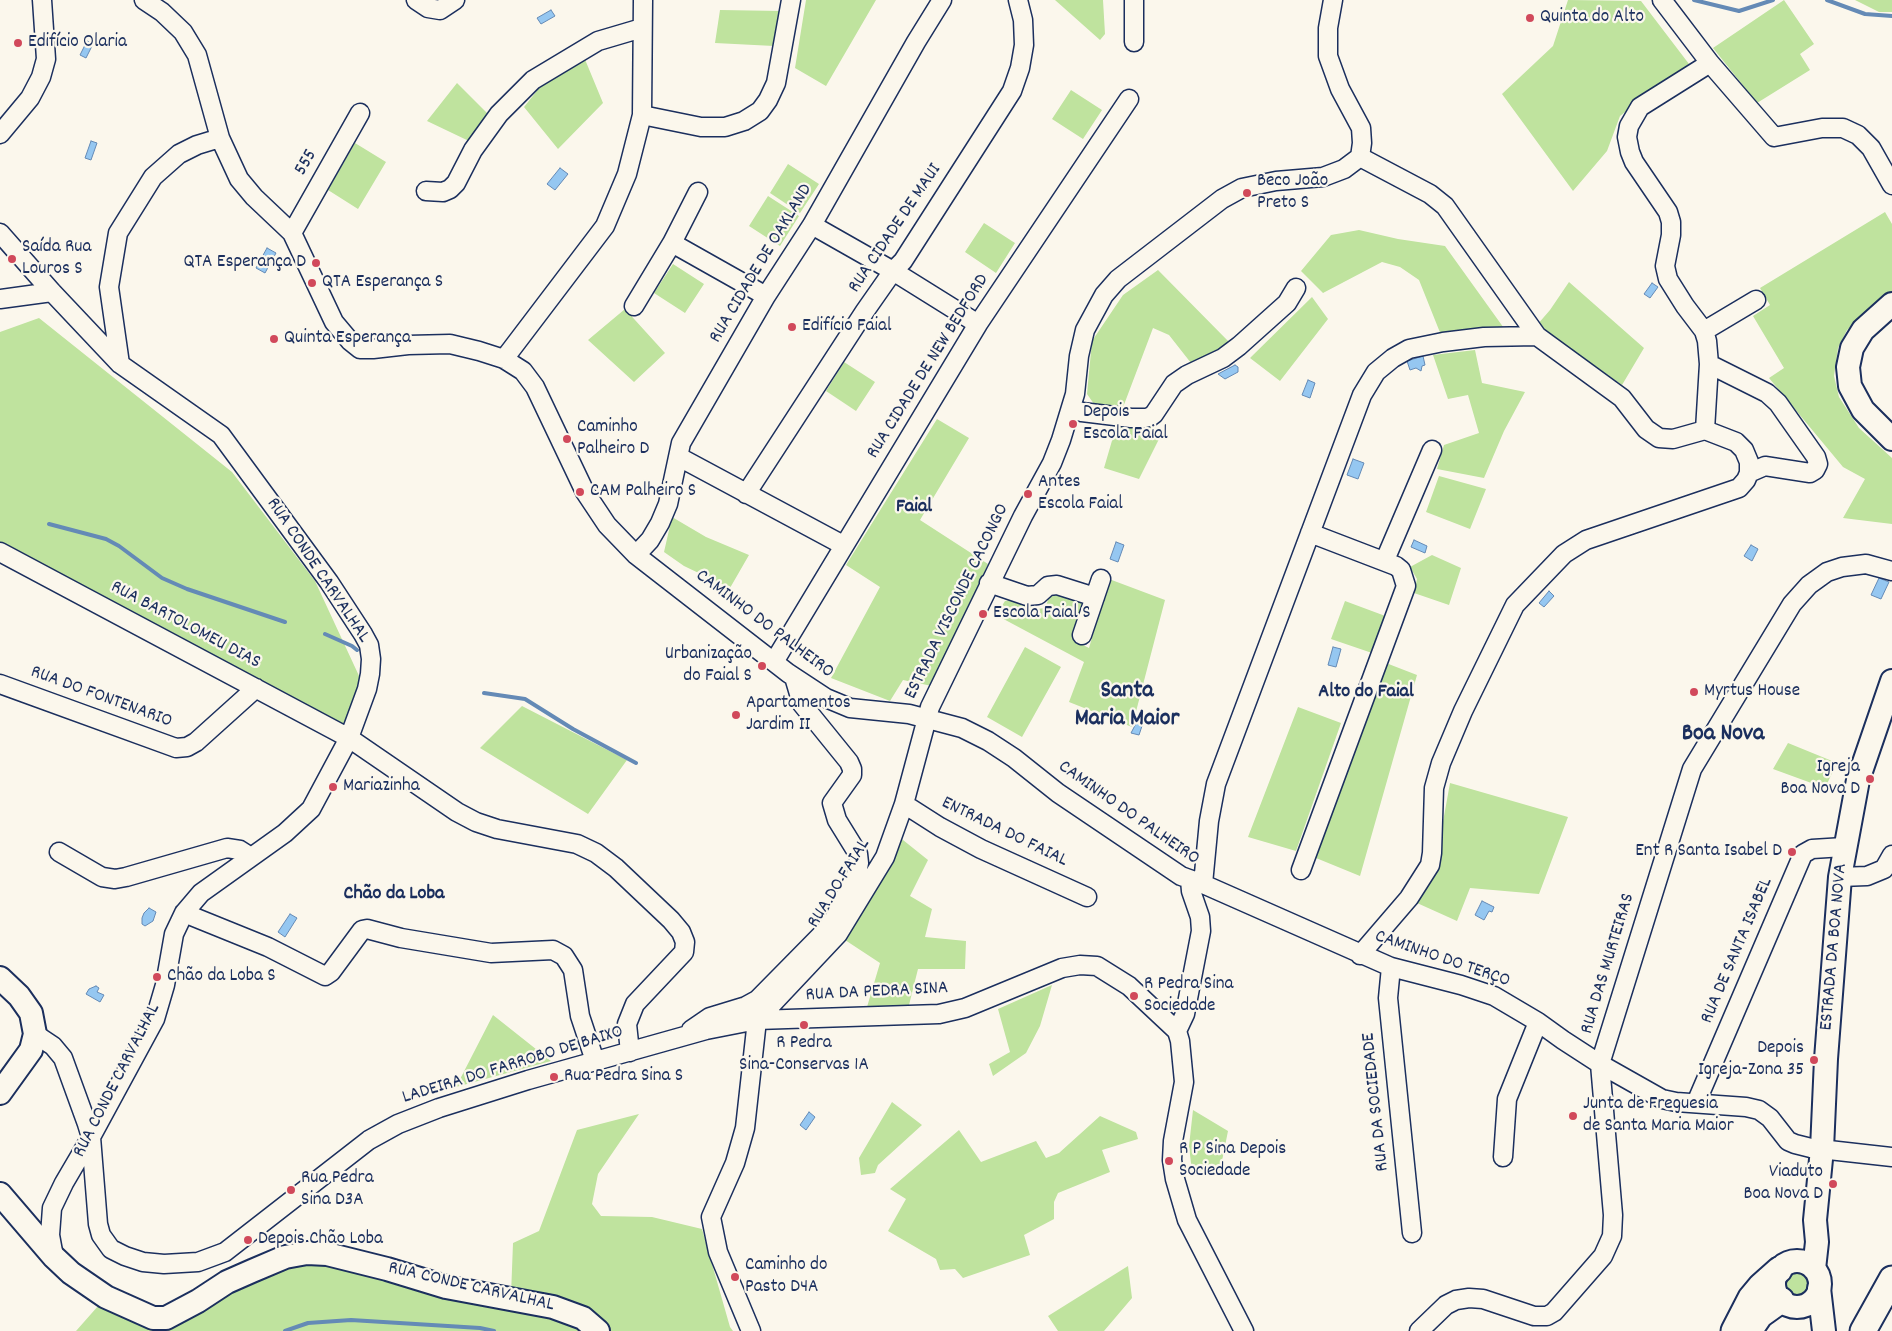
<!DOCTYPE html>
<meta charset="utf-8">
<style>
body{margin:0}
canvas{display:block;background:#fbf7ec}
</style>
<canvas width="1892" height="1331"></canvas>
<script>
const ctx = document.querySelector('canvas').getContext('2d');
ctx.lineJoin = 'round';
function fill(path, color) { ctx.fillStyle = color; ctx.fill(path, 'evenodd'); }
const poly = rows => new Path2D(rows.map(r => 'M' + r).join(''));
function trace(path, color, width, dash) { ctx.strokeStyle = color; ctx.lineWidth = width; ctx.lineCap = dash ? 'butt' : 'round'; ctx.setLineDash(dash || []); ctx.stroke(path); }
function label(font, color, halo, rows, align = 'center') {
  ctx.font = font + ' Dekko,sans-serif'; ctx.lineWidth = 4.5; ctx.setLineDash([]); ctx.textBaseline = 'middle'; ctx.strokeStyle = halo; ctx.fillStyle = color; for (const [text, x, y, turn = 0] of rows) {
    ctx.save(); ctx.translate(x, y); ctx.rotate((+turn || 0) * Math.PI / 180); ctx.textAlign = isNaN(turn) ? turn : align; if (halo) ctx.strokeText(text, 0, 0); ctx.fillText(text, 0, 0); ctx.restore();
  }
}
fill(poly([
 [806,0,876,0,826,86,795,68],
 [1055,0,1103,0,1105,34,1100,40],
 [1568,0,1641,1,1689,64,1620,116,1607,151,1573,191,1502,94,1553,46],
 [1784,0,1814,44,1800,54,1810,70,1757,103,1713,48],
 [1855,0,1892,0,1892,12,1879,12],
 [720,10,781,11,774,46,715,43],
 [584,57,603,103,558,149,524,107,540,87,567,65],
 [457,83,489,115,471,142,427,121],
 [1071,90,1102,110,1083,139,1052,119],
 [355,143,386,162,358,209,328,190],
 [788,164,819,184,800,213,770,193],
 [768,196,799,216,780,246,749,226],
 [1885,212,1892,224,1892,291,1847,330,1838,348,1834,376,1839,397,1859,428,1892,458,1892,524,1843,518,1865,479,1843,467,1769,378,1784,368,1753,316,1770,305,1760,288],
 [984,223,1015,243,996,273,965,252],
 [1359,230,1398,239,1445,246,1506,331,1441,335,1419,280,1400,267,1382,262,1323,293,1301,271,1331,235],
 [673,264,704,284,685,313,654,293],
 [1158,270,1230,343,1191,363,1169,335,1153,328,1122,410,1094,404,1087,394,1092,341,1123,295],
 [1569,282,1644,348,1622,385,1537,325,1550,310],
 [1312,297,1328,319,1280,381,1250,358],
 [625,309,665,353,634,382,588,340],
 [39,318,232,472,315,581,360,678,344,732,0,545,0,332],
 [1475,350,1482,383,1525,392,1504,431,1484,478,1437,469,1444,445,1479,433,1468,395,1448,399,1433,355],
 [844,362,875,382,856,411,826,391],
 [937,419,969,438,920,520,988,564,932,686,903,680,890,701,831,678,880,587,846,565],
 [1116,427,1155,427,1158,433,1159,439,1139,479,1104,468],
 [1439,476,1486,489,1470,529,1426,512],
 [672,517,706,537,749,555,730,588,684,566,664,552],
 [1432,555,1461,568,1449,605,1414,593,1417,579,1410,567],
 [1109,579,1165,600,1132,727,1069,702,1084,662,996,615,1005,601,1013,600,1037,609,1045,608,1050,595,1054,592,1084,604,1075,641,1089,648],
 [1345,601,1388,617,1372,653,1331,639],
 [1025,647,1061,667,1022,737,987,717],
 [1386,663,1417,675,1360,876,1316,858],
 [522,706,627,760,588,814,480,748],
 [1298,707,1341,723,1296,851,1248,837],
 [1788,743,1837,763,1825,788,1773,769],
 [1450,783,1568,817,1539,894,1470,888,1457,921,1417,903,1439,844],
 [898,836,928,860,910,896,932,909,925,937,966,941,965,969,918,969,909,1005,867,1007,880,963,845,940,890,865],
 [1052,985,1040,1026,1026,1053,993,1076,989,1064,1010,1052,998,1009],
 [493,1015,551,1061,456,1087],
 [892,1102,922,1125,878,1165,875,1173,861,1175,859,1158],
 [1193,1110,1228,1131,1220,1171,1192,1172,1189,1146],
 [639,1114,598,1174,592,1204,601,1216,652,1217,702,1229,730,1327,733,1331,76,1331,106,1297,153,1318,285,1257,511,1295,513,1243,539,1231,577,1130],
 [1100,1116,1136,1132,1138,1139,1102,1150,1110,1172,1058,1193,1054,1202,1054,1219,1024,1235,1030,1255,963,1278,955,1269,940,1270,936,1259,888,1231,906,1199,890,1189,959,1130,981,1162,1036,1141,1046,1158,1059,1153],
 [1128,1266,1132,1298,1104,1331,1058,1331,1048,1316],
 '1783 1284a13 13 0 1 1 26 0a13 13 0 1 1-26 0Z'
]), '#bfe39e');
const water = poly([
 [551,10,555,16,541,24,537,18,551,10],
 [87,41,93,44,86,58,80,55,87,41],
 [91,141,97,143,91,160,85,158,91,141],
 [560,168,568,174,555,190,547,184,560,168],
 [267,248,276,253,265,273,256,268,267,248],
 [1652,283,1658,287,1650,298,1644,294,1652,283],
 [1423,356,1425,365,1422,366,1421,371,1416,368,1410,370,1407,361,1423,356],
 [1235,365,1238,367,1238,372,1225,379,1218,374,1235,365],
 [1308,380,1315,383,1310,398,1302,395,1308,380],
 [1353,459,1364,463,1358,479,1347,475,1353,459],
 [1414,540,1427,546,1425,553,1411,547,1414,540],
 [1116,542,1124,545,1118,562,1110,559,1116,542],
 [1751,545,1758,549,1752,561,1744,556,1751,545],
 [1879,578,1889,582,1881,599,1871,595,1879,578],
 [1549,591,1554,596,1544,607,1539,603,1549,591],
 [1333,647,1341,649,1336,667,1328,665,1333,647],
 [1140,716,1145,717,1139,735,1131,733,1140,716],
 [1482,901,1494,907,1492,912,1489,911,1484,920,1475,915,1482,901],
 [149,908,156,912,153,921,145,926,142,924,142,918,144,913,149,908],
 [290,914,297,918,285,937,278,932,290,914],
 [96,986,99,988,97,992,104,995,100,1002,86,994,89,989,96,986],
 [809,1112,815,1117,806,1130,800,1125,809,1112]
]);
fill(water, '#95c7f1');
trace(water, '#648ab6', 1);
trace(poly([
 [1694,0,1739,11,1773,0],
 [1827,0,1865,14,1892,16],
 [49,524,106,539,119,546,162,578,187,589,285,622],
 [325,634,352,646,357,650],
 [484,693,525,699,573,729,636,763],
 [285,1331,308,1323,351,1320,480,1328,494,1331]
]), '#648ab6', 4);
const minor = poly([
 [144,0,162,12,183,32,197,55,220,138,239,179,254,197,292,233,334,322,350,341,360,349,373,349,408,345,450,344,479,351,504,359,523,371,535,387,585,492,607,525,636,555,788,673,826,698,850,708,909,714,962,728,988,741,1014,758,1058,793,1181,876,1203,884,1391,967,1461,985,1494,996,1538,1022,1563,1040,1600,1064,1662,1099,1676,1102,1746,1107,1759,1110,1770,1118,1788,1141,1795,1144,1811,1148,1892,1157],
 [416,0,428,8,440,10,455,0],
 [1662,0,1710,63,1774,137,1822,128,1843,128,1858,135,1871,148,1892,185],
 [1134,42,1134,0],
 [642,115,701,127,725,127,744,121,760,111,768,100,776,83,791,0],
 [0,134,30,98,41,77,46,59,42,0],
 [1360,157,1430,194,1445,206,1537,336,1622,398,1646,429,1659,438,1673,439,1705,430],
 [426,191,443,192,450,189,456,183,473,150,499,114,533,80,598,41,642,28],
 [812,225,893,271,978,324],
 [0,233,52,292,120,364,221,435,329,582,363,634,369,645,371,659,370,674,367,689,349,738,311,809,285,833,201,893,184,913,174,934,165,985,155,1019,91,1137,64,1183,52,1208,50,1235,54,1257],
 [292,233,360,113],
 [672,243,698,192],
 [0,299,52,292],
 [634,306,672,243,766,296],
 [1704,331,1756,300],
 [504,359,605,226,627,174,642,115,643,0],
 [120,364,109,287,118,233,153,177,179,154,197,145,220,138],
 [1709,364,1767,393,1778,403,1816,457,1818,464,1815,470,1810,473,1765,466,1749,473],
 [1071,409,1082,412,1131,418,1145,418,1150,417,1154,414,1174,384,1187,375,1223,358,1239,346,1287,303,1296,288],
 [1705,430,1709,364,1707,341,1704,331,1685,306,1668,279,1665,266,1671,235,1671,222,1668,212,1634,162,1630,152,1627,137,1629,126,1640,107,1710,63],
 [679,457,843,545],
 [746,494,865,311,893,271,903,261,1012,91,1020,68,1024,45,1023,20,1018,0],
 [0,552,349,738,457,812,476,822,497,829,577,844,596,853,616,868,671,920,681,932,685,942,684,952,635,1004,627,1024,630,1052],
 [636,555,650,540,660,523,668,504,681,443,766,296,812,225,916,42,942,0],
 [1385,560,1432,450],
 [989,583,1027,596,1038,595,1048,586,1057,585,1095,597],
 [1082,635,1101,579],
 [774,662,978,324,1129,99],
 [0,684,176,748,187,747,196,742,256,688],
 [904,804,940,827,981,849,1087,897],
 [59,852,102,877,115,879,126,877,227,848,240,850,251,857],
 [1301,870,1406,586,1401,570,1396,566,1310,533],
 [1840,877,1867,876,1884,869,1892,855],
 [1190,880,1191,891,1200,917,1201,931,1185,1014,1177,1031,1180,1041,1184,1082,1173,1141,1172,1160,1175,1179,1187,1220,1244,1331],
 [1203,884,1209,821,1216,784,1362,395,1376,372,1393,358,1409,349,1443,342,1484,337,1537,336],
 [184,913,268,947,325,976,331,972,362,930,367,929,401,938,491,953,553,950,564,956,573,970,580,1016,595,1061],
 [1360,955,1409,898,1430,865,1432,853,1434,788,1441,763,1463,711,1515,605,1564,554,1586,540,1739,488,1746,480,1749,473,1749,462,1744,450,1736,442,1705,430],
 [1391,967,1388,998,1412,1233],
 [757,1020,838,934,885,857,904,804,930,707,1023,516,1052,463,1061,440,1075,394,1079,356,1085,330,1104,295,1118,279,1222,199,1242,188,1276,181,1323,177,1344,169,1360,157,1362,143,1361,128,1340,89,1328,56,1328,28,1333,0],
 [691,1030,710,1017,746,1006,757,1000,824,932,834,919,857,873,859,863,858,854,837,820,832,803,852,775,852,769,849,762,802,704,794,677],
 [35,1034,53,1046,63,1058,87,1124,91,1137,98,1224,101,1235,111,1249,125,1256,143,1262,164,1264,198,1262,225,1252,369,1140,398,1124,439,1108,528,1080,706,1030,757,1020,939,1014,965,1008,1062,968,1080,965,1097,966,1129,986,1177,1031],
 [1696,1103,1803,854,1812,849,1844,847],
 [1503,1157,1507,1099,1538,1022],
 [751,1331,718,1252,711,1217,735,1163,745,1128,757,1020],
 [1419,1331,1446,1305,1456,1300,1469,1298,1483,1299,1534,1316,1547,1316,1554,1312,1603,1256,1612,1236,1613,1215,1600,1064,1692,769,1792,604,1809,585,1827,572,1842,567,1866,564,1892,571]
]);
const major = poly([
 [1892,304,1863,330,1852,348,1848,367,1850,386,1863,410,1892,439],
 [0,978,19,996,31,1013,35,1034,31,1050,0,1093],
 [0,1194,54,1257,71,1273,106,1297,153,1318,166,1318,198,1301,227,1282,252,1271,285,1257,307,1253,327,1254,387,1269,446,1287,553,1307,583,1318,598,1331],
 '1774 1284a23 23 0 1 1 46 0a23 23 0 1 1-46 0Z',
 [1814,1269,1817,1242,1815,1220,1822,1149,1826,1059,1840,877,1858,780,1892,681],
 [1819,1288,1824,1331]
]);
const highway = poly([
 [1734,1331,1751,1298,1761,1286,1779,1270],
 [1749,1331,1760,1315,1781,1300],
 [1863,1331,1892,1279]
]);
trace(minor, '#1b2f5e', 21);
trace(major, '#1b2f5e', 26);
trace(highway, '#1b2f5e', 29);
trace(minor, '#fbf7ec', 18);
trace(major, '#fbf7ec', 22);
trace(highway, '#fbf7ec', 25);
for (const [x, y, r, color] of [
 [1530,18,5,"#d1495b"],
 [18,43,5,"#d1495b"],
 [1247,193,5,"#d1495b"],
 [12,259,5,"#d1495b"],
 [316,263,5,"#d1495b"],
 [312,283,5,"#d1495b"],
 [792,327,5,"#d1495b"],
 [274,339,5,"#d1495b"],
 [1073,424,5,"#d1495b"],
 [567,439,5,"#d1495b"],
 [580,492,5,"#d1495b"],
 [1028,494,5,"#d1495b"],
 [983,614,5,"#d1495b"],
 [762,666,5,"#d1495b"],
 [1694,692,5,"#d1495b"],
 [736,715,5,"#d1495b"],
 [1870,779,5,"#d1495b"],
 [333,787,5,"#d1495b"],
 [1792,852,5,"#d1495b"],
 [157,977,5,"#d1495b"],
 [1134,996,5,"#d1495b"],
 [804,1025,5,"#d1495b"],
 [1814,1060,5,"#d1495b"],
 [554,1077,5,"#d1495b"],
 [1573,1116,5,"#d1495b"],
 [1169,1161,5,"#d1495b"],
 [1833,1184,5,"#d1495b"],
 [291,1190,5,"#d1495b"],
 [248,1240,5,"#d1495b"],
 [735,1277,5,"#d1495b"]
]) { const dot = new Path2D(); dot.arc(x, y, r, 0, 2 * Math.PI); ctx.fillStyle = color; ctx.fill(dot); trace(dot, '#fbf7ec', 2); }
label('19px', '#1b2f5e', '#fbf7ec', [
 ["Quinta do Alto",1540,18],
 ["Edifício Olaria",28,43],
 ["Beco João",1257,182],
 ["Preto S",1257,204],
 ["Saída Rua",22,248],
 ["Louros S",22,270],
 ["QTA Esperança D",306,263,"right"],
 ["QTA Esperança S",322,283],
 ["Edifício Faial",802,327],
 ["Quinta Esperança",284,339],
 ["Depois",1083,413],
 ["Escola Faial",1083,435],
 ["Caminho",577,428],
 ["Palheiro D",577,450],
 ["Antes",1038,483],
 ["Escola Faial",1038,505],
 ["CAM Palheiro S",590,492],
 ["Escola Faial S",993,614],
 ["Urbanização",752,655,"right"],
 ["do Faial S",752,677,"right"],
 ["Myrtus House",1704,692],
 ["Apartamentos",746,704],
 ["Jardim II",746,726],
 ["Igreja",1860,768,"right"],
 ["Boa Nova D",1860,790,"right"],
 ["Mariazinha",343,787],
 ["Ent R Santa Isabel D",1782,852,"right"],
 ["Chão da Loba S",167,977],
 ["R Pedra Sina",1144,985],
 ["Sociedade",1144,1007],
 ["R Pedra",804,1044,"center"],
 ["Sina-Conservas 1A",804,1066,"center"],
 ["Depois",1804,1049,"right"],
 ["Igreja-Zona 35",1804,1071,"right"],
 ["Rua Pedra Sina S",564,1077],
 ["Junta de Freguesia",1583,1105],
 ["de Santa Maria Maior",1583,1127],
 ["R P Sina Depois",1179,1150],
 ["Sociedade",1179,1172],
 ["Viaduto",1823,1173,"right"],
 ["Boa Nova D",1823,1195,"right"],
 ["Rua Pedra",301,1179],
 ["Sina D3A",301,1201],
 ["Depois Chão Loba",258,1240],
 ["Caminho do",745,1266],
 ["Pasto D4A",745,1288]
], 'left');
label('19px', '#1b2f5e', '#fbf7ec', [
 ["555",307,163,-61],
 ["RUA CIDADE DE MAUI",896,229,-56],
 ["RUA CIDADE DE OAKLAND",762,264,-59],
 ["RUA CIDADE DE NEW BEDFORD",929,367,-58],
 ["RUA CONDE CARVALHAL",317,571,56],
 ["ESTRADA VISCONDE CACONGO",958,602,-64],
 ["CAMINHO DO PALHEIRO",764,625,37],
 ["RUA BARTOLOMEU DIAS",185,626,28],
 ["RUA DO FONTENARIO",101,698,20],
 ["CAMINHO DO PALHEIRO",1128,814,35],
 ["ENTRADA DO FAIAL",1004,833,26],
 ["RUA DO FAIAL",840,884,-58],
 ["ESTRADA DA BOA NOVA",1835,947,-85],
 ["RUA DE SANTA ISABEL",1738,951,-67],
 ["CAMINHO DO TERÇO",1442,960,19],
 ["RUA DAS MURTEIRAS",1609,964,-73],
 ["RUA DA PEDRA SINA",877,993,-3],
 ["LADEIRA DO FARROBO DE BAIXO",513,1066,-17],
 ["RUA CONDE CARVALHAL",118,1081,-63],
 ["RUA DA SOCIEDADE",1377,1102,-96],
 ["RUA CONDE CARVALHAL",471,1288,13]
]);
label('bold 20px', '#1b2f5e', '#fbf7ec', [
 ["Faial",914,508],
 ["Alto do Faial",1366,693],
 ["Chão da Loba",394,895]
]);
label('bold 24px', '#1b2f5e', '#fbf7ec', [
 ["Santa",1127,693],
 ["Maria Maior",1127,721],
 ["Boa Nova",1723,736]
]);
</script>
